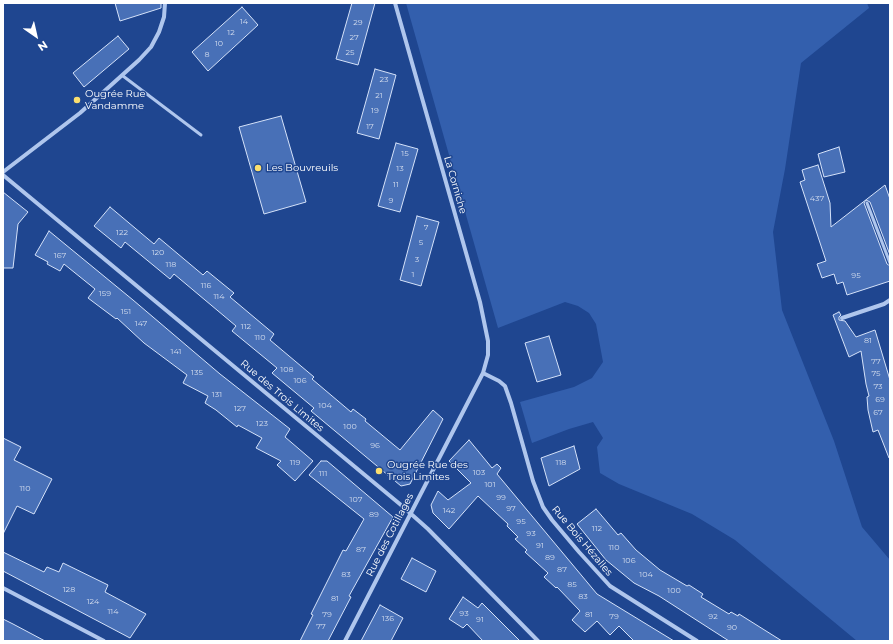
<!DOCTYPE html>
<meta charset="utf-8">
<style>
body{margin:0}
#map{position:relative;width:893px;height:644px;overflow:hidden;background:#1f4690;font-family:Montserrat,sans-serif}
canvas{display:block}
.frame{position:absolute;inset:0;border:4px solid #fff;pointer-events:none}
.north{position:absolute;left:16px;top:16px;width:40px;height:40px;-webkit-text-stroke:3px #1f4690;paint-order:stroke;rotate:146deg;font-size:11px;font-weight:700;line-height:16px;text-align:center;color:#fff}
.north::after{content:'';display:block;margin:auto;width:14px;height:18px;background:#fff;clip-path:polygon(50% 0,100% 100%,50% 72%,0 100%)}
</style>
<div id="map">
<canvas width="893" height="644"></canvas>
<div class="frame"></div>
<div class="north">N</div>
</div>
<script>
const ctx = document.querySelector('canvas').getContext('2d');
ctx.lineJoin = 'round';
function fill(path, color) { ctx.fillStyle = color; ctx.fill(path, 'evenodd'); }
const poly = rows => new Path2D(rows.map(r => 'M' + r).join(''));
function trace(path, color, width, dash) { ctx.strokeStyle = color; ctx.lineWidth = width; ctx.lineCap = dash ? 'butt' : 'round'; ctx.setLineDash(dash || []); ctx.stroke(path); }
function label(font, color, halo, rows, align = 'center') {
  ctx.font = font + ' Montserrat,sans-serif'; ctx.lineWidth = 3; ctx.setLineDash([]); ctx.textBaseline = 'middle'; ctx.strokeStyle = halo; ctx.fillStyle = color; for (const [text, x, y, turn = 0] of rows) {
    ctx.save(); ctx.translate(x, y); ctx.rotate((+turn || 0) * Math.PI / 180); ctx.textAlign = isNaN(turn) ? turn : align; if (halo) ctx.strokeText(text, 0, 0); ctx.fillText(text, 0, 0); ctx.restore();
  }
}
fill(poly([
 [406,3,867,3,869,8,801,63,785,169,773,232,782,310,834,441,862,527,890,560,890,641,857,641,735,540,692,514,619,484,600,473,597,447,603,438,593,422,569,429,532,443,520,402,574,387,592,378,603,362,596,324,589,313,578,306,565,302,498,328]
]), '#335fad');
const building = poly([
 [115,3,161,3,161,8,120,21,115,3],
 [352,3,375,3,358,65,336,59,352,3],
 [242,7,258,25,208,71,192,52,242,7],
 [118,36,129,49,84,87,73,73,118,36],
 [375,69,396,75,379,139,357,133,375,69],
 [281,116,306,202,264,214,239,127,281,116],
 [396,143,418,149,400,212,378,206,396,143],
 [839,147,845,172,824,177,818,154,839,147],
 [818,165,830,203,831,227,885,185,890,199,890,255,870,202,866,200,864,203,887,264,890,266,890,281,847,295,843,282,837,284,834,274,822,278,817,264,826,261,800,182,805,180,802,170,818,165],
 [3,192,28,212,18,224,13,268,3,268,3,192],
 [110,207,154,244,159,238,203,275,207,271,234,293,230,297,274,334,270,340,314,377,312,379,351,412,353,409,366,419,365,421,400,450,433,410,443,419,410,484,401,486,311,411,314,408,272,373,277,368,232,331,236,326,174,274,170,279,125,242,121,248,94,226,110,207],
 [417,216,439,222,421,286,400,280,417,216],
 [49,231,133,300,220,374,290,429,285,437,313,461,295,481,277,465,281,461,256,448,262,438,238,425,237,427,216,410,205,403,208,396,183,383,187,375,144,343,117,318,116,319,88,298,95,289,64,264,60,271,47,264,48,262,35,255,49,231],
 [839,312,841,315,839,317,839,320,845,321,856,337,875,330,890,380,890,458,889,458,878,430,873,432,868,410,867,397,869,396,866,384,861,351,849,357,833,315,839,312],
 [549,336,561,375,537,382,525,343,549,336],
 [3,438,21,447,14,460,52,479,34,514,17,506,3,534,3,438],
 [469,440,492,468,497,464,501,468,497,474,597,594,674,641,634,641,619,626,610,635,597,621,585,632,572,620,580,611,557,587,556,588,544,577,548,573,525,552,527,550,515,539,518,537,507,526,508,524,478,496,449,529,433,513,431,505,438,491,448,500,471,483,449,461,469,440],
 [574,446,580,469,549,486,541,458,574,446],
 [321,461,327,461,393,517,349,596,351,597,328,641,300,641,313,615,311,614,343,550,346,551,364,519,309,475,321,461],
 [596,509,618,535,621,533,636,550,660,570,687,586,689,585,703,594,701,597,729,614,731,612,738,616,739,614,782,641,729,641,659,596,634,583,606,560,577,524,596,509],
 [3,552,44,572,47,567,59,572,63,563,108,585,105,592,146,614,130,638,3,571,3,552],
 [412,558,436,571,426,592,401,579,412,558],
 [463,597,478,608,482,603,520,641,483,641,467,624,463,628,449,619,463,597],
 [380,605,403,618,391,641,361,641,380,605],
 [3,619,13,624,45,641,3,641,3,619]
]);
fill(building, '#4870b7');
trace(building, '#d5e2f9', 1);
trace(poly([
 [123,76,201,135],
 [867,203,890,263]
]), '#afc6ed', 3);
trace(poly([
 [3,172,80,113,139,60,151,47,159,32,164,17,165,3],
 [3,175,401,505,428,529,538,641],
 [842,318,884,304,890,300],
 [483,373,499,381,505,386,511,403,533,481,543,507,552,520,579,552,610,586,697,641],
 [3,588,104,641],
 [345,641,483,373,488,355,488,341,480,302,395,3]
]), '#afc6ed', 4);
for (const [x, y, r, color] of [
 [77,100,4,"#fbdf6f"],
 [258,168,4,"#fbdf6f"],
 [379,471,4,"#fbdf6f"]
]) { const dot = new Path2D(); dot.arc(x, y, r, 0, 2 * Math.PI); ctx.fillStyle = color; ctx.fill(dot); trace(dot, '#1f4690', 1.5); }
label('8px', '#d1dbed', null, [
 ["14",244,22],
 ["29",358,23],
 ["12",231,33],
 ["27",354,38],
 ["10",219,44],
 ["25",350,53],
 ["8",207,55],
 ["23",384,80],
 ["21",379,96],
 ["19",375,111],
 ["17",370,127],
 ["15",405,154],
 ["13",400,169],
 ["11",396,185],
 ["437",817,199],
 ["9",391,201],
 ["7",426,228],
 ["122",122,233],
 ["5",421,243],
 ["120",158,253],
 ["167",60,256],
 ["3",417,260],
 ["118",171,265],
 ["1",413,275],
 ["95",856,276],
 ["116",206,286],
 ["159",105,294],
 ["114",219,297],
 ["151",126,312],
 ["147",141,324],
 ["112",246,327],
 ["110",260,338],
 ["81",868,341],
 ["141",176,352],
 ["77",876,362],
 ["108",287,370],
 ["135",197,373],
 ["75",876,374],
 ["106",300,381],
 ["73",878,387],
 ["131",217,395],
 ["69",880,400],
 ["104",325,406],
 ["127",240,409],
 ["67",878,413],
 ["123",262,424],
 ["100",350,427],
 ["96",375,446],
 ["119",295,463],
 ["118",561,463],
 ["103",479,473],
 ["111",323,474],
 ["101",490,485],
 ["110",25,489],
 ["99",501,498],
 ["107",356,500],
 ["97",511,509],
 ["142",449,511],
 ["89",374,515],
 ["95",521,522],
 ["112",597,529],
 ["93",531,534],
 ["91",540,546],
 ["110",614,548],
 ["87",361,550],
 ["89",550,558],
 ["106",629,561],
 ["87",562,570],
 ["83",346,575],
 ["104",646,575],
 ["85",572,585],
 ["128",69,590],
 ["100",674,591],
 ["83",583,597],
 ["81",335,599],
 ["124",93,602],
 ["114",113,612],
 ["93",464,614],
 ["79",327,615],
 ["81",589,615],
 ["79",614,617],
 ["92",713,617],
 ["136",388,619],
 ["91",480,620],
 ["77",321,627],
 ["90",732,628]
]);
label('10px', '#fff', '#1f4690', [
 ["Ougrée Rue",85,94],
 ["Vandamme",85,106],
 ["Les Bouvreuils",266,168],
 ["Ougrée Rue des",387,465],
 ["Trois Limites",387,477]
], 'left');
label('10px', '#fff', '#1f4690', [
 ["La Corniche",455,185,74],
 ["Rue des Trois Limites",282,396,40],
 ["Rue des Cotillages",390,535,-63],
 ["Rue Bois Hézalles",582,541,50]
]);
</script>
